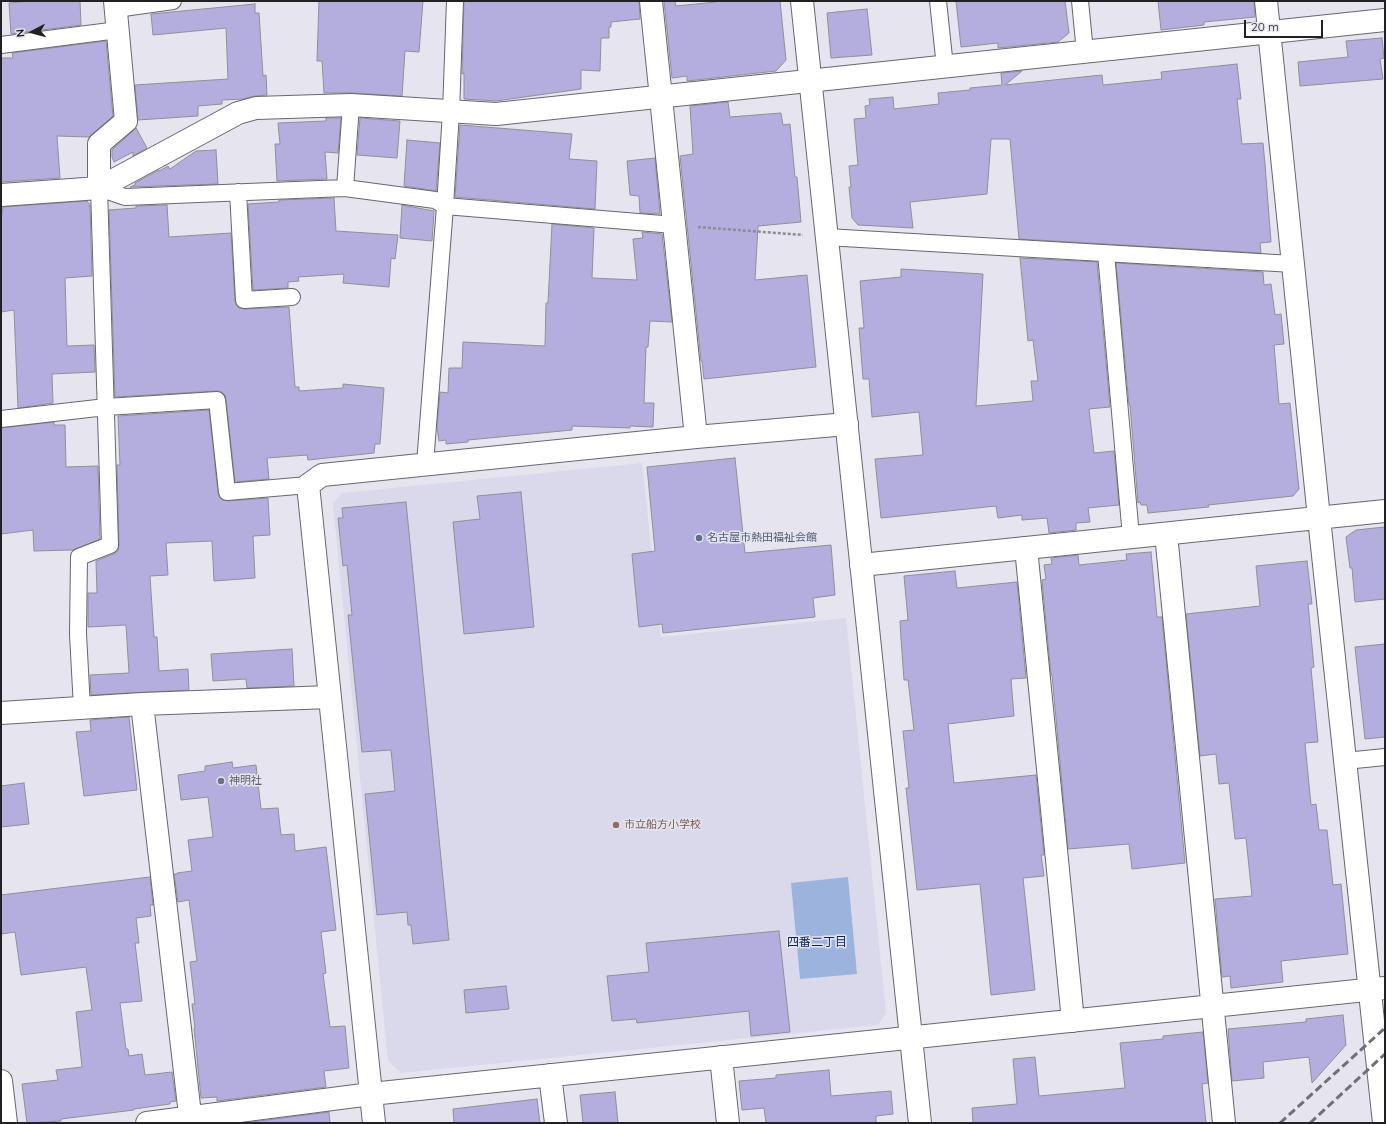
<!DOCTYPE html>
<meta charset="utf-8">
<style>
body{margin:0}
#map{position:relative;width:1386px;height:1124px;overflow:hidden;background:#e5e4ef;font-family:Quicksand,sans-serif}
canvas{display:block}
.frame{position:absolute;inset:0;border:2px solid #212125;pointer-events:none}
.north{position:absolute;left:12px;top:12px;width:40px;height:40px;-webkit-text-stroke:3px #e5e4ef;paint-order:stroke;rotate:264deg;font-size:11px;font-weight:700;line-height:16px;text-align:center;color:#212125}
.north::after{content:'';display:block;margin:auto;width:14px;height:18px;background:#212125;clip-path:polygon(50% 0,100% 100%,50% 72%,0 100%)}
.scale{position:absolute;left:1244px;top:20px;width:79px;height:18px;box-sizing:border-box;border:2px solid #212125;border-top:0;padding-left:5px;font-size:12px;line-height:14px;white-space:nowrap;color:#212125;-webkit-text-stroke:3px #e5e4ef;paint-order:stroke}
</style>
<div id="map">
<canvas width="1386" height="1124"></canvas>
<div class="frame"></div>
<div class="north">N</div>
<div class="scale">20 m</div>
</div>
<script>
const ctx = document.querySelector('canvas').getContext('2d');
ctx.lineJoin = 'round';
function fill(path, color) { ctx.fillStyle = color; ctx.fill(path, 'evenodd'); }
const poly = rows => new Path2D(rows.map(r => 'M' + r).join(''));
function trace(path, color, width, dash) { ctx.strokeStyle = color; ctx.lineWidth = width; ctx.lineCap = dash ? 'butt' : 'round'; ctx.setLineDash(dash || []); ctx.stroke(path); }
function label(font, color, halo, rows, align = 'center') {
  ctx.font = font + ' Quicksand,"Noto Sans JP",sans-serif'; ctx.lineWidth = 3; ctx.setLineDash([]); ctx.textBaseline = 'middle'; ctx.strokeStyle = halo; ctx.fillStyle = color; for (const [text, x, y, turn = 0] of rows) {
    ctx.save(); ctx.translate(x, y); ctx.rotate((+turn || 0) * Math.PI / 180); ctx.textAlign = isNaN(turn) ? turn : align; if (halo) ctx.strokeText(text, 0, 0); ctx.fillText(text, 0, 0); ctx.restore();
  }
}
fill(poly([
 [642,463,661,637,846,618,886,1013,878,1025,401,1073,388,1061,333,504,342,493]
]), '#dad9eb');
fill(poly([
 [848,877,857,974,800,979,791,883]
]), '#9cb3de');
const building = poly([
 [31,1,80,1,81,25,11,34,9,3,31,1],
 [319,1,423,1,419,52,405,51,402,96,352,93,324,93,322,61,317,61,319,1],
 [464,1,639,1,640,19,611,22,611,27,609,27,609,38,601,38,600,71,581,70,581,89,496,101,464,99,464,73,462,74,464,1],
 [664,1,675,1,676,6,716,2,716,1,780,1,786,60,776,71,687,81,687,76,672,78,664,1],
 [956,1,1065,1,1069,33,1058,42,998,48,998,43,961,47,956,1],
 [1158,1,1254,1,1255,17,1204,22,1204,25,1161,30,1158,1],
 [255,4,255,13,259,13,263,76,266,75,267,95,255,96,243,99,222,100,222,104,198,106,198,116,138,120,135,85,228,79,226,28,153,35,151,14,255,4],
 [867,9,872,55,831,58,827,13,867,9],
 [1382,38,1384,58,1380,59,1383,79,1300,86,1298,62,1348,57,1346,41,1382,38],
 [106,41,113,116,89,137,57,136,60,178,1,182,1,58,13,58,12,53,106,41],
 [1237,64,1241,99,1237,99,1242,144,1263,143,1265,164,1271,242,1260,243,1261,253,1019,239,1010,139,991,139,987,194,910,202,913,228,858,225,852,218,849,187,851,187,849,166,858,165,854,119,866,118,865,106,870,105,869,99,893,97,894,109,939,104,938,93,970,90,970,88,1002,85,1001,73,1022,71,1005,85,1102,75,1103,85,1162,79,1161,72,1237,64],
 [728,102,730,117,781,113,783,125,790,124,795,177,797,177,801,222,758,226,755,280,807,275,816,367,704,379,702,361,701,361,680,156,693,154,690,106,728,102],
 [326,118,341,118,338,153,325,152,327,179,277,181,275,144,280,144,278,123,326,121,326,118],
 [360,118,400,121,397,158,357,155,360,118],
 [460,125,572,134,569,159,597,161,595,209,455,197,460,125],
 [136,128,147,148,133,156,133,152,114,162,112,157,112,150,136,128],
 [407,140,440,143,436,191,404,186,407,140],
 [216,150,218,184,130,187,135,185,135,183,159,170,159,171,168,166,170,169,196,151,216,150],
 [655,158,660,214,640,213,639,196,630,195,627,161,655,158],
 [334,198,336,231,398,235,395,259,391,258,389,287,343,283,344,274,298,277,299,281,288,282,288,288,253,290,248,204,279,202,279,200,334,198],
 [87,201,90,205,92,276,65,278,67,346,94,345,95,372,52,374,53,403,18,408,14,310,1,312,1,219,3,207,87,201],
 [167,205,169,237,231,233,235,301,236,305,239,308,245,309,289,307,295,387,299,387,299,391,343,388,343,384,384,388,380,444,375,444,374,453,308,460,307,455,267,458,269,479,235,482,226,399,225,395,221,392,216,391,115,397,109,210,136,208,136,206,167,205],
 [402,205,434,211,432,241,400,238,402,205],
 [552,224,594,228,592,278,637,280,633,239,643,238,642,232,662,234,672,322,650,321,648,347,646,347,644,403,654,403,653,427,630,426,630,428,572,426,572,430,468,440,468,442,446,444,446,440,439,441,437,427,440,392,448,393,449,368,462,368,463,342,545,346,546,303,548,303,552,224],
 [1020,258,1097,262,1110,407,1089,409,1094,453,1114,451,1119,505,1088,508,1090,522,1076,523,1076,530,1049,533,1047,518,1022,520,1022,515,998,518,996,506,881,518,875,459,923,455,919,412,872,417,869,379,863,379,859,328,864,328,860,281,901,277,901,269,983,274,976,406,1033,401,1031,381,1038,381,1033,340,1028,341,1020,258],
 [1116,263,1263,272,1264,285,1271,284,1275,315,1281,314,1284,344,1274,345,1279,404,1290,403,1299,489,1293,496,1208,505,1209,507,1148,513,1147,505,1141,505,1140,502,1138,503,1130,405,1129,405,1116,263],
 [209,410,218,493,219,497,223,500,228,501,268,498,270,535,253,536,255,578,214,581,212,541,166,543,168,575,150,576,154,637,157,637,159,671,188,669,189,690,91,695,90,675,129,673,126,625,88,627,88,593,97,593,96,561,114,554,118,551,119,545,117,465,120,465,118,416,209,410],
 [54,422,54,425,65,425,66,467,98,466,100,539,73,550,34,551,33,530,1,534,1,428,54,422],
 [735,458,745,553,831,545,835,595,813,598,815,617,663,633,662,624,639,627,632,554,655,551,647,467,735,458],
 [521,492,534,627,464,634,453,522,480,519,477,496,521,492],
 [406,502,449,940,413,944,411,925,408,925,407,912,377,915,365,794,395,791,391,750,362,752,348,615,352,615,347,565,343,566,338,518,343,518,342,508,406,502],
 [1385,527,1385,599,1355,602,1352,568,1350,568,1346,537,1356,530,1385,527],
 [1151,552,1157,617,1162,617,1185,863,1132,869,1129,844,1068,849,1052,675,1051,675,1042,580,1046,579,1044,565,1052,564,1051,558,1078,555,1079,565,1127,560,1126,554,1151,552],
 [1307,561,1312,604,1308,604,1314,667,1311,668,1318,742,1305,743,1311,805,1316,804,1319,830,1327,830,1333,885,1341,884,1348,954,1281,961,1283,982,1231,988,1230,976,1222,977,1215,899,1252,896,1246,838,1235,839,1229,783,1219,784,1216,754,1200,756,1186,614,1260,606,1256,566,1307,561],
 [955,571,957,588,1017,582,1026,678,1011,679,1014,716,948,724,954,783,1036,775,1044,855,1041,855,1044,876,1023,878,1035,990,991,995,980,884,917,890,906,788,909,788,903,731,914,730,908,680,904,680,901,639,900,621,908,620,904,576,955,571],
 [1385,644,1385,737,1365,739,1355,647,1385,644],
 [292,649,294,686,247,688,246,679,213,681,211,654,292,649],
 [129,717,137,790,84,796,76,732,91,731,90,720,129,717],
 [232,762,233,768,256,765,261,809,278,808,281,835,294,834,295,851,326,847,336,930,321,932,326,973,323,974,330,1027,345,1026,349,1068,324,1071,326,1087,217,1101,217,1097,201,1098,194,1028,195,1028,192,1004,195,1004,190,962,197,961,189,900,178,902,174,874,177,874,177,873,192,871,188,840,213,837,208,797,181,800,178,775,205,771,205,766,232,762],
 [24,783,29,824,1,827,1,786,24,783],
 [150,877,153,905,150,905,151,916,136,918,139,943,135,943,142,1001,120,1003,126,1049,128,1049,129,1056,142,1054,145,1075,172,1072,176,1101,170,1102,170,1104,134,1109,134,1110,61,1119,61,1121,27,1123,22,1084,58,1080,56,1070,82,1067,76,1012,92,1010,86,967,21,975,15,932,1,934,1,895,150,877],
 [779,931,790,1032,751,1036,749,1011,637,1023,636,1019,612,1021,607,976,649,972,646,943,779,931],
 [506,986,509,1009,466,1013,464,990,506,986],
 [1343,1015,1346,1045,1312,1083,1309,1057,1263,1062,1264,1078,1232,1081,1228,1029,1306,1022,1306,1019,1343,1015],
 [1203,1032,1208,1083,1202,1084,1206,1123,973,1123,972,1108,1017,1104,1013,1059,1035,1057,1039,1096,1125,1088,1120,1043,1163,1039,1163,1036,1203,1032],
 [829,1070,831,1096,891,1091,893,1114,876,1116,876,1123,766,1123,764,1108,742,1110,739,1081,776,1078,776,1075,829,1070],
 [615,1092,618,1123,583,1123,580,1095,615,1092],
 [537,1099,540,1123,454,1123,453,1109,537,1099],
 [329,1112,330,1123,244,1123,329,1112]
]);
fill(building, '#b3aedd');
trace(building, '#8f8f99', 1);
const lane = poly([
 [938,1,945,67],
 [1080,1,1085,52],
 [116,9,173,1],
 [1,45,118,30],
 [345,188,351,105],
 [238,192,244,300,292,297],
 [826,237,1293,264],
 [1106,253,1131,537],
 [1,419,106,407,217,400,227,492,308,485],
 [425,464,445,206,451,112,455,1],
 [82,708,78,634,79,557,110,545,99,188,125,197,345,188,435,200,445,206,674,225],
 [1345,761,1385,757]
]);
const street = poly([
 [651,1,696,437],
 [99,188,99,144,126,121,115,1],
 [1,195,99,188,238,113,256,108,351,105,496,114,1385,20],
 [1166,534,1224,1123],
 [1026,548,1073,1021],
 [142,704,191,1123],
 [1,713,142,704,330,697],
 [721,1057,728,1123],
 [550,1075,556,1123],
 [1,1081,6,1123],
 [147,1123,371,1094,1385,988],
 [374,1123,308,485,322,475,696,437,847,424]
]);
const secondary = poly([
 [802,1,920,1123],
 [1266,1,1319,518,1384,1123],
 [861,565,1385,511]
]);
trace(lane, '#686771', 18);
trace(street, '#686771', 24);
trace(secondary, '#686771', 24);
trace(poly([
 [698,227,803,235]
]), '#8d8c94', 2.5, [3, 2]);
trace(lane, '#fff', 16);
trace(street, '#fff', 22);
trace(secondary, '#fff', 22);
trace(poly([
 [1280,1123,1385,1028],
 [1310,1123,1385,1054]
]), '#6f6f75', 3, [8, 4]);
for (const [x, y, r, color] of [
 [699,538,4,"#5c6f8a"],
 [221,781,4,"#6b7280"],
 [616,825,4,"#8d6e63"]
]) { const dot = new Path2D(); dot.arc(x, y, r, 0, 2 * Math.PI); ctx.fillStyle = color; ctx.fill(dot); trace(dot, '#e5e4ef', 1.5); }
label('11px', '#4e5e75', '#e5e4ef', [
 ["名古屋市熱田福祉会館",707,538]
], 'left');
label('11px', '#5b616d', '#e5e4ef', [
 ["神明社",229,781]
], 'left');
label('11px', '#785e54', '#e5e4ef', [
 ["市立船方小学校",624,825]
], 'left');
label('12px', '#09275b', '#e5e4ef', [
 ["四番二丁目",817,942]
]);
</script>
